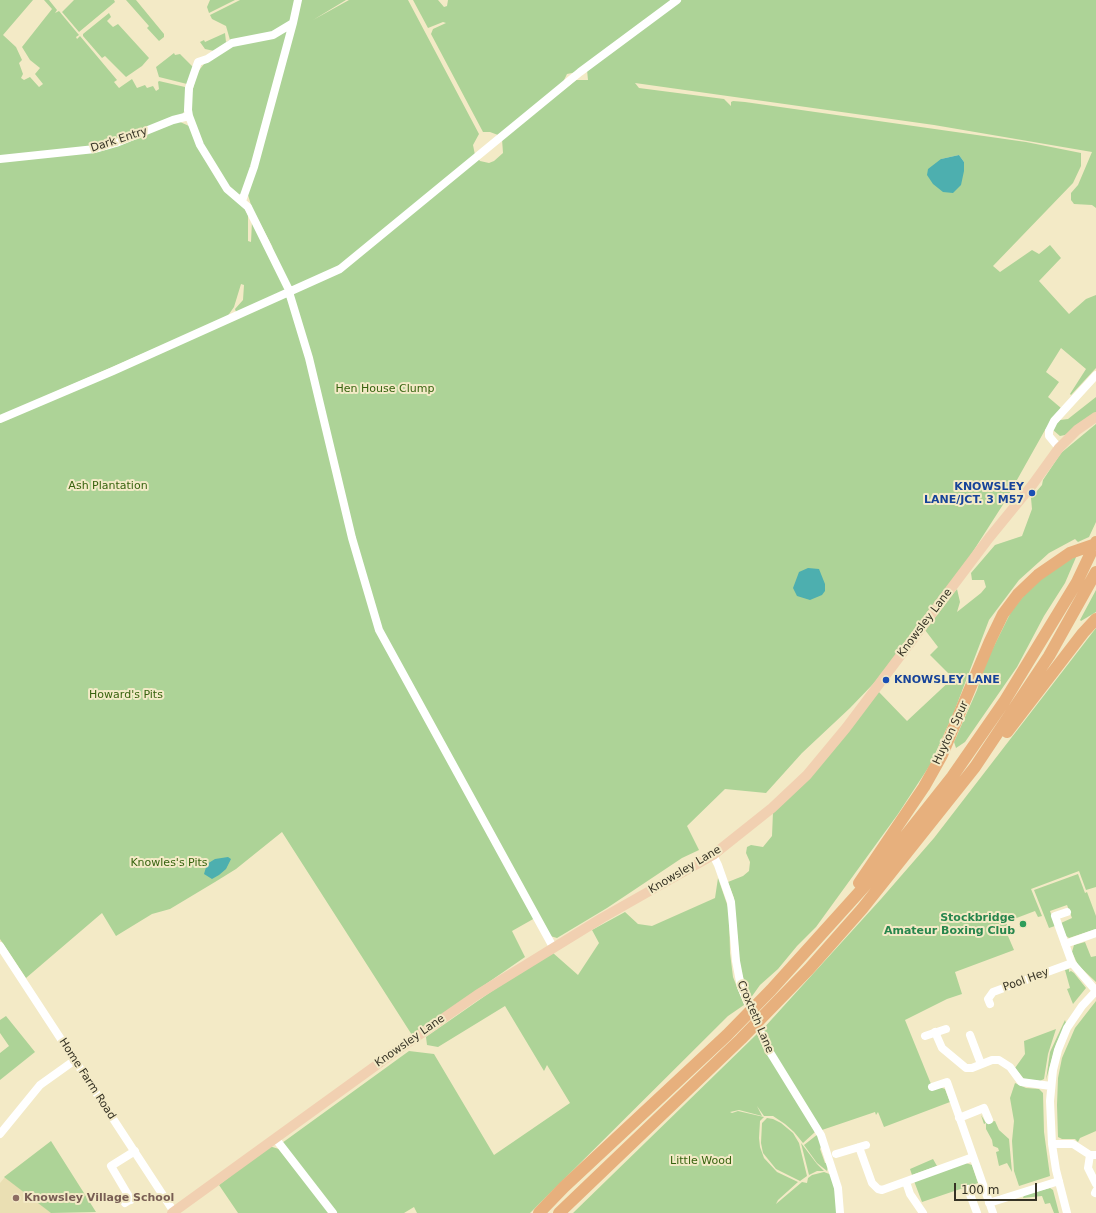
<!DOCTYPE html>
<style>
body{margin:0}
#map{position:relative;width:1096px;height:1213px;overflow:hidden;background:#f3eac6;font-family:"DejaVu Sans",sans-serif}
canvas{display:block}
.scale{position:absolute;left:954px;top:1183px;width:83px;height:18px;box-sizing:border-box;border:2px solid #363325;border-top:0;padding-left:5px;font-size:12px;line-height:14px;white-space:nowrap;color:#363325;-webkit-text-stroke:3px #f3eac6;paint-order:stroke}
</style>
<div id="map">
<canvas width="1096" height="1213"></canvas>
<div class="scale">100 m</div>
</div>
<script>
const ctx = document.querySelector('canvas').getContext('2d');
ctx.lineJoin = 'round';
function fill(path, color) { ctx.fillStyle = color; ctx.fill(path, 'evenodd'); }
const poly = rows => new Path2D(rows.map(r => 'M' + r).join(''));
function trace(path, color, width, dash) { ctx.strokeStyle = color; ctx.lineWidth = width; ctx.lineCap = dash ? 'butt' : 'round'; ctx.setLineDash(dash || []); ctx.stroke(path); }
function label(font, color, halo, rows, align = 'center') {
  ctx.font = font + ' "DejaVu Sans",sans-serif'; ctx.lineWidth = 4; ctx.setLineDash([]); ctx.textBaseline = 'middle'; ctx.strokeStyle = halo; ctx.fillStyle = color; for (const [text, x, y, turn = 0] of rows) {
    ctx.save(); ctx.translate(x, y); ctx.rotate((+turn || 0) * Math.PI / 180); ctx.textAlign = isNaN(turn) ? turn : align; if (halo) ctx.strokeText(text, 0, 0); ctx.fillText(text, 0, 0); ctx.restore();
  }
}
fill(poly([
 [5,1177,52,1213,0,1213,0,1183]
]), '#eadfb3');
fill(poly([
 [0,0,33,0,3,35,16,47,22,60,19,63,23,74,21,78,24,80,30,77,39,87,43,84,35,74,40,68,30,60,22,47,52,9,44,0,49,0,57,10,55,13,59,11,79,35,76,37,77,39,80,36,117,80,114,82,119,88,132,79,137,88,145,85,147,88,153,86,156,91,159,89,158,82,159,81,185,87,187,90,187,107,178,121,189,126,193,120,190,100,197,73,214,51,205,49,200,42,204,40,205,42,225,33,226,42,230,40,226,26,212,19,210,15,240,0,346,0,313,20,349,0,408,0,479,134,473,145,475,155,480,161,489,163,494,161,503,153,502,139,576,80,588,80,587,70,567,74,562,84,498,135,490,132,483,132,431,34,433,29,446,23,443,22,428,28,413,0,438,0,444,7,447,6,448,0,1096,0,1096,208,1092,205,1074,204,1071,200,1071,193,1078,185,1092,152,934,125,635,83,639,88,724,99,731,106,731,102,733,101,745,102,1026,142,1081,153,1081,166,1073,183,993,266,1000,272,1032,250,1039,254,1050,245,1061,258,1039,281,1069,314,1086,299,1096,295,1096,368,1071,395,1070,394,1086,369,1061,348,1046,372,1059,382,1048,397,1061,408,1045,430,1004,503,963,567,875,682,850,708,802,753,766,793,725,789,687,826,699,850,682,858,607,908,557,938,550,936,535,918,512,931,525,957,412,1035,282,832,236,869,215,882,170,909,152,914,116,936,102,913,26,978,0,939,0,421,237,315,235,309,243,300,244,285,241,284,234,307,227,317,0,416],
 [959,155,964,162,964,171,941,159],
 [241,194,248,195,252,208,273,248,252,221,251,242,248,241,248,215,238,195],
 [74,0,114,0,115,2,79,32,62,12],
 [126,0,136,0,164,34,164,37,159,41,147,28,149,26],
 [210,0,235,0,209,13,207,7],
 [109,13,111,17,107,21,113,27,118,24,149,58,142,66,126,77,105,56,102,58,83,36,83,34],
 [174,53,175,55,180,54,193,67,187,84,159,77,156,67],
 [1096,397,1096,412,1065,435,1060,436,1053,430,1055,425,1060,420,1068,419],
 [1096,424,1096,522,1089,537,1078,542,1075,539,1049,553,1019,580,989,620,954,712,930,765,898,814,816,927,797,946,778,969,760,985,750,999,740,968,734,898,728,882,743,876,749,871,750,862,746,853,747,847,751,845,763,847,772,836,773,812,878,691,907,721,953,678,930,655,938,647,925,630,957,589,960,602,957,612,981,593,986,587,984,580,972,580,971,573,995,545,1022,536,1032,509,1031,498,1042,485,1043,480,1061,453],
 [1077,555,1065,583,1044,616,1017,667,965,742,956,748,954,742,977,690,986,662,1011,612,1032,585],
 [1096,590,1096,612,1081,621,1080,620],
 [1096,628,1096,887,1086,890,1079,871,1031,889,1042,916,1038,917,1035,911,1006,922,1011,934,1008,936,1014,950,955,972,962,994,947,999,905,1020,931,1084,945,1089,950,1102,884,1127,878,1112,876,1115,875,1112,822,1130,778,1062,762,1030,881,899,934,838],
 [1078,874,1085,893,1087,892,1096,916,1096,929,1069,938,1066,936,1061,923,1072,918,1067,905,1050,911,1055,926,1049,928,1034,890],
 [718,878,729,910,730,953,733,977,744,1005,728,1016,530,1213,417,1213,414,1207,404,1213,337,1213,282,1143,409,1051,434,1054,494,1155,570,1103,547,1065,544,1071,505,1006,438,1047,427,1045,426,1037,495,989,553,953,578,975,599,943,592,930,625,912,638,924,652,926,715,898],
 [1085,942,1091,957,1096,956,1096,982,1078,965,1072,952,1074,945],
 [1069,969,1069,972,1071,971,1074,973,1086,988,1073,1004,1067,989,1070,988,1065,970],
 [1096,1001,1096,1131,1080,1138,1078,1142,1075,1139,1062,1139,1058,1137,1057,1105,1058,1078,1062,1058,1075,1028],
 [6,1016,35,1052,0,1080,0,1053,9,1046,0,1033,0,1020],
 [1065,1020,1066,1023,1056,1044,1046,1080,1050,1052],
 [1056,1029,1048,1054,1044,1079,1040,1081,1024,1079,1015,1068,1025,1054,1024,1041],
 [758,1033,815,1132,803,1143,794,1132,785,1124,773,1116,764,1116,757,1106,762,1116,739,1110,730,1112,732,1113,738,1111,764,1117,760,1121,759,1138,760,1147,764,1158,777,1172,798,1182,778,1200,776,1204,802,1182,807,1183,808,1178,812,1175,824,1172,832,1175,839,1213,573,1213],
 [1015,1083,1026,1088,1039,1089,1043,1093,1044,1132,1050,1176,1019,1186,1014,1171,1012,1141,1014,1121,1010,1098],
 [981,1115,986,1123,995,1121,999,1130,1009,1139,1012,1172,1007,1163,999,1166,996,1152,999,1151,998,1148,993,1146,992,1140,986,1129,986,1123,984,1124],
 [767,1118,773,1119,781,1123,793,1133,799,1143,807,1176,800,1181,776,1169,763,1153,761,1143,762,1123],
 [818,1134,822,1144,820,1149,825,1163,829,1163,827,1171,817,1163,804,1145],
 [51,1141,96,1212,51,1213,4,1177],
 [801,1143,817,1164,824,1171,817,1171,809,1175],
 [269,1146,279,1149,329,1213,238,1213,219,1185],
 [933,1159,937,1166,912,1175,910,1169],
 [966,1163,972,1165,978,1183,922,1202,914,1181],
 [1050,1188,1053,1190,1059,1213,1054,1213,1050,1203,1045,1204,1042,1196,1023,1198,1024,1195]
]), '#add397');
fill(poly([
 [959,155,964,162,964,171,961,185,953,193,943,192,933,184,927,175,928,169,941,159],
 [808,568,819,569,825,584,825,591,822,595,810,600,797,596,793,588,799,572],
 [228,857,231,859,226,869,219,875,212,879,204,874,207,864,215,859]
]), '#4dafaf');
trace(poly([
 [0,159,95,149,116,143,173,120,189,116],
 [242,201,254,167,293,23],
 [289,292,309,358,352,538,379,630,553,947],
 [290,292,248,207,227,189,200,145,189,116,188,110,189,88,198,62,207,59,232,43,273,35,293,23,298,0],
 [0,419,113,371,340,269,580,72,677,0],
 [1059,448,1049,436,1049,431,1054,421,1096,375],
 [713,855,718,865,731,902,736,961,741,987,768,1049,821,1135,838,1188,840,1213],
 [1067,912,1055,916,1072,963,1096,991],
 [1065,944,1096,933],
 [0,946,174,1212],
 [990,1004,988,999,993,992,1072,963],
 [935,1032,942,1048,966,1068,972,1068,992,1060,999,1060,1010,1067,1021,1082,1051,1086],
 [970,1035,981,1064],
 [925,1036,946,1029],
 [932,1087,947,1082,993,1213],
 [959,1118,984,1108,989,1120],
 [0,1134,40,1085,75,1060],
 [275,1138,333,1213],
 [1052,1144,1073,1144,1090,1155,1096,1155],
 [859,1147,872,1183,878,1189,882,1190,973,1157],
 [836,1154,866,1145],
 [1090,1155,1088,1168,1096,1184],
 [906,1182,910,1194,923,1213],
 [968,1189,977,1213],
 [1095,1193,1096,1191],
 [131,1200,111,1166,135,1151],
 [125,1203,136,1196],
 [989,1203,1059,1181],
 [1067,1213,1056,1170,1052,1144,1050,1101,1053,1070,1058,1050,1067,1028,1082,1006,1096,991]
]), '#fff', 8);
trace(poly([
 [172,1213,396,1051,477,995,602,918,713,855,772,808,807,775,846,728,989,538,1033,484,1059,448,1077,430,1096,417]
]), '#f1d0b1', 10);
trace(poly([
 [1007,732,1083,633,1096,619],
 [859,883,924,787,942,755,990,641,1003,614,1018,594,1038,575,1070,553,1096,544],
 [539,1213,564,1187,727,1035,771,990,872,878,952,777,1004,702,1077,582,1096,542],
 [559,1213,741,1039,809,969,862,909,975,767,1049,656,1096,572]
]), '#e7b07d', 12);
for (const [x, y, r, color] of [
 [1032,493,4,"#1a4fb4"],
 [886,680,4,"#1a4fb4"],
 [1023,924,4,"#2e9e5b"],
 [16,1198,4,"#8d6e63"]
]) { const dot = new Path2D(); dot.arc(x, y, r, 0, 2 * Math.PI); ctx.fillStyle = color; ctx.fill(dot); trace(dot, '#f3eac6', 1.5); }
label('11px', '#363325', '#f3eac6', [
 ["Dark Entry",119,140,-18],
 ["Knowsley Lane",925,623,-53],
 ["Huyton Spur",951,733,-65],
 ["Knowsley Lane",685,870,-31],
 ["Pool Hey",1026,980,-20],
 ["Croxteth Lane",755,1017,67],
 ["Knowsley Lane",410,1041,-35],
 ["Home Farm Road",87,1079,57]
]);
label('11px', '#37630f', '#f3eac6', [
 ["Hen House Clump",385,389],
 ["Ash Plantation",108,486],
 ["Howard's Pits",126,695],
 ["Knowles's Pits",169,863],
 ["Little Wood",701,1161]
]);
label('bold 11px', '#164399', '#f3eac6', [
 ["KNOWSLEY",1024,487],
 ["LANE/JCT. 3 M57",1024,500],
 ["KNOWSLEY LANE",894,680,"left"]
], 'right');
label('bold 11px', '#27864d', '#f3eac6', [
 ["Stockbridge",1015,918],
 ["Amateur Boxing Club",1015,931]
], 'right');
label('bold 11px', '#785e54', '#f3eac6', [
 ["Knowsley Village School",24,1198]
], 'left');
</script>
